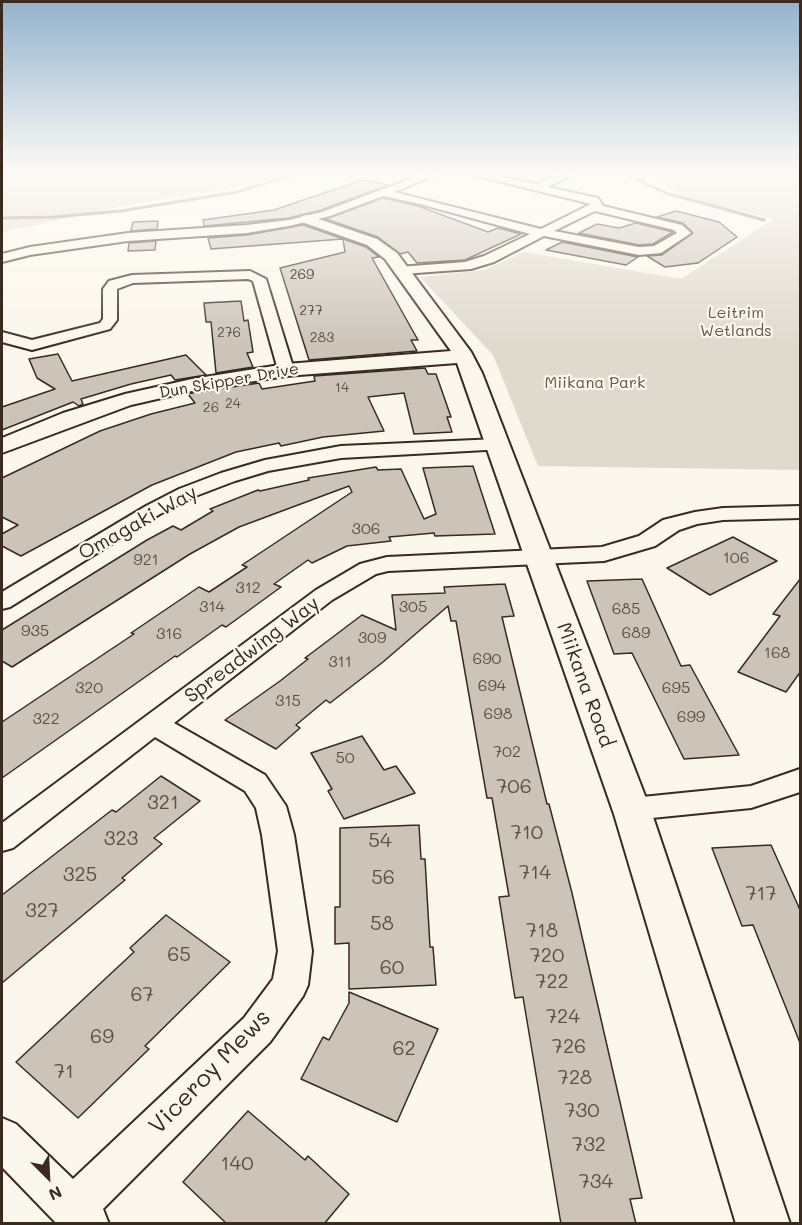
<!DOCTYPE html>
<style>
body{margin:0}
#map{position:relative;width:802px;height:1225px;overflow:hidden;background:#fbf7ec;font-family:Mali,sans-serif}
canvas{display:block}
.frame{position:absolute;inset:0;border:3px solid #3b2a1e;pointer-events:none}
.north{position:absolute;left:18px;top:1147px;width:60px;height:60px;-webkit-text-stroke:4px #fbf7ec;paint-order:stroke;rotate:156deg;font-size:16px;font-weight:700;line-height:24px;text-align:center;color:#3b2a1e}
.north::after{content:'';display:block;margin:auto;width:21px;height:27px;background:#3b2a1e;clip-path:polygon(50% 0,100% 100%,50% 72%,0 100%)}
</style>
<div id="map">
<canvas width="802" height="1225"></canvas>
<div class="frame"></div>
<div class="north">N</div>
</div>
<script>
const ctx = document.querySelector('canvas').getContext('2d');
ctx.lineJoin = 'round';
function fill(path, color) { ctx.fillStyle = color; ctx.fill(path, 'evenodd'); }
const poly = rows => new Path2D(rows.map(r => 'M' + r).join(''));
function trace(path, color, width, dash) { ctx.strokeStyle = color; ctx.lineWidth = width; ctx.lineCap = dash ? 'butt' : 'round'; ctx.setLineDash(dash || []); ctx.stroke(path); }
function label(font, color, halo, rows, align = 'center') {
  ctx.font = font + ' Mali,sans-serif'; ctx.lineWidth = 4.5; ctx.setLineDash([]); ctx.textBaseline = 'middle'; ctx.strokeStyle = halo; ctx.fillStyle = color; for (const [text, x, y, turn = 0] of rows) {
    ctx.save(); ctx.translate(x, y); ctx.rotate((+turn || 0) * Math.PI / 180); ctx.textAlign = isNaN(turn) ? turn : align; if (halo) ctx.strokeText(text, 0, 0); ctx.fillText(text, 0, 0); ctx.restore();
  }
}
fill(poly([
 [2,175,278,175,248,185,128,205,2,232],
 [643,175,800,175,800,470,538,466,493,355,420,277,484,270,524,252,681,279,774,219,696,201]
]), '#dfd9ce');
trace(poly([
 [627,175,666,193,764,220],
 [2,218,53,217,121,211,237,192,291,175]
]), '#85796d', 3);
const building = poly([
 [362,180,388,185,321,210,289,218,204,226,203,220,274,210,362,180],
 [383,198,418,206,488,232,498,228,521,234,465,260,417,263,408,252,400,254,378,237,326,219,383,198],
 [676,211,719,222,737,237,698,263,665,267,647,256,662,255,693,233,683,223,657,217,676,211],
 [158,221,157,229,131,231,133,222,158,221],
 [636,223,673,232,653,244,639,245,579,233,597,224,619,228,636,223],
 [303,225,366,247,379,257,372,258,414,333,418,340,411,340,417,351,309,360,280,268,345,252,343,239,211,249,208,238,247,235,303,225],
 [156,241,155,250,128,251,129,243,156,241],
 [562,242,638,257,626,265,546,250,562,242],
 [241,301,244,321,248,320,253,352,247,353,253,367,216,373,211,322,206,322,204,303,241,301],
 [58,354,72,381,186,355,206,375,175,380,171,375,131,384,81,399,83,404,79,406,73,402,2,430,2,407,55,389,37,378,29,359,58,354],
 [425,368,428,374,436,374,451,417,447,417,452,432,414,434,404,393,368,397,384,431,323,437,281,446,279,443,236,452,152,485,21,556,2,546,2,534,18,525,2,517,2,478,100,431,151,414,195,403,188,394,192,393,259,383,262,389,315,381,314,376,425,368],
 [473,466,495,534,435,536,434,533,389,537,391,541,347,546,312,563,308,560,274,584,281,587,226,627,222,625,177,657,175,656,2,778,2,722,134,634,131,633,199,587,209,592,247,567,242,565,352,492,349,486,239,527,190,554,12,667,2,661,2,630,147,540,173,526,181,530,213,511,210,509,258,490,260,491,309,480,308,478,376,467,378,470,401,469,424,519,436,514,423,468,473,466],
 [733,537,777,561,710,595,667,568,733,537],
 [801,578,801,671,786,692,738,672,780,616,773,614,801,578],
 [642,579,681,666,690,665,739,755,684,759,632,653,614,654,587,581,642,579],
 [505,584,514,616,502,617,547,804,549,804,572,893,642,1198,630,1199,636,1224,561,1224,523,997,515,998,499,897,509,896,492,798,487,798,456,621,451,621,448,606,383,662,330,703,326,700,296,725,300,728,276,749,225,720,280,681,308,659,305,658,362,615,396,630,392,595,445,593,444,587,505,584],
 [362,736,384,770,396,766,415,793,344,819,328,791,332,789,311,753,362,736],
 [161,776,200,801,154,838,162,844,122,878,125,880,2,983,2,895,112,810,116,812,161,776],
 [419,825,421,859,425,859,430,947,433,947,436,985,349,989,349,943,335,944,335,907,340,907,340,828,419,825],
 [771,845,801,912,800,1043,753,925,742,926,712,848,771,845],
 [166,915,230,962,145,1046,149,1049,78,1118,16,1062,134,952,130,948,166,915],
 [349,992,438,1029,397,1122,301,1079,323,1037,329,1040,349,1003,349,992],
 [248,1111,305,1160,308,1156,349,1194,324,1224,227,1224,183,1182,248,1111]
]);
fill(building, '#ccc4b9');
trace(building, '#3b2a1e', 1.5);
const minor = poly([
 [421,175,436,175,394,192,541,229,591,204,473,175,493,175,536,184,557,175,571,175,548,187,598,198,603,206,682,225,691,233,661,253,639,255,544,236,494,262,471,269,403,274,398,273,396,270,398,267,465,262,484,256,530,234,420,204,383,196,330,216,289,226,247,233,128,241,30,255,2,262,2,254,30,247,128,233,247,225,289,220,322,212,421,175],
 [595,211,674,230,677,233,654,246,639,247,554,231,595,211],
 [250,271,266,279,294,370,292,373,286,375,278,370,253,281,248,279,133,283,117,289,117,320,110,329,32,350,2,342,2,332,32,340,100,323,103,319,103,289,109,281,132,275,250,271],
 [497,439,504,441,506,445,504,449,341,458,268,471,235,481,193,497,160,514,10,607,2,609,2,592,146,506,179,489,221,473,265,460,341,446,497,439],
 [800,506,800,518,723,520,697,524,679,530,655,546,604,561,388,571,376,574,332,600,174,723,265,775,286,806,294,835,312,951,308,985,303,996,270,1042,103,1209,109,1224,57,1224,2,1167,2,1118,16,1124,73,1179,244,1018,273,979,278,951,262,835,256,808,245,791,155,737,13,848,2,851,2,823,316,590,360,564,387,557,602,547,639,536,663,520,695,512,723,508,800,506],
 [800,769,800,792,751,808,632,820,621,817,617,809,621,801,632,798,751,786,800,769]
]);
const tertiary = poly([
 [307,215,377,239,397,253,471,352,482,373,652,814,790,1224,736,1224,614,814,457,363,286,376,192,391,131,405,2,453,2,438,63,413,125,394,192,379,286,364,451,351,385,259,367,245,302,222,300,219,302,216,307,215]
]);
trace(minor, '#3b2a1e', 4);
trace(tertiary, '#3b2a1e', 4);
fill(minor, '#fbf7ec');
fill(tertiary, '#fbf7ec');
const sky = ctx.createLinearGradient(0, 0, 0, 347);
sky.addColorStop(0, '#94b2cc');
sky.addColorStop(0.5, '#fdfbf6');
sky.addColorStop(1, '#fdfbf600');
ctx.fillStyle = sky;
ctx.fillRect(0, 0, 802, 347);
label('14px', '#5f5045', null, [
 ["269",302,275],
 ["277",311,311],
 ["276",229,333],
 ["283",322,338],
 ["14",342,388],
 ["24",233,404],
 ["26",211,408]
]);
label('16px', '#64564a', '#fbf7ec', [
 ["Leitrim",736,313],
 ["Wetlands",736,331],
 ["Miikana Park",595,383]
]);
label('16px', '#3b2a1e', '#fbf7ec', [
 ["Dun Skipper Drive",229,381,-10]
]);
label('16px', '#5f5045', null, [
 ["306",366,529],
 ["106",736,558],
 ["921",146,560],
 ["312",248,588],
 ["314",212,607],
 ["305",413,607],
 ["685",626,609],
 ["935",35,631],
 ["689",636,633],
 ["316",169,634],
 ["309",372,638],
 ["168",777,653],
 ["690",487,659],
 ["311",340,662],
 ["694",492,686],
 ["320",89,688],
 ["695",676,688],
 ["315",288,701],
 ["698",498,714],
 ["699",691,717],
 ["322",46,719],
 ["702",507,752],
 ["50",345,758]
]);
label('20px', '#3b2a1e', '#fbf7ec', [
 ["Omagaki Way",138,523,-29],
 ["Spreadwing Way",252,650,-37],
 ["Miikana Road",585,685,70]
]);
label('20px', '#5f5045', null, [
 ["706",514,787],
 ["321",163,803],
 ["710",527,833],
 ["323",121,839],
 ["54",380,841],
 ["714",535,873],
 ["325",80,875],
 ["56",383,878],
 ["717",761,894],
 ["327",42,911],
 ["58",382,924],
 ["718",542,931],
 ["65",179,955],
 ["720",547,956],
 ["60",392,968],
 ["722",552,982],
 ["67",142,995],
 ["724",563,1017],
 ["69",102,1037],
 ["726",569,1047],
 ["62",404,1049],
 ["71",64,1072],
 ["728",575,1078],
 ["730",582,1111],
 ["732",589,1145],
 ["140",237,1164],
 ["734",596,1182]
]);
label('24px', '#3b2a1e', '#fbf7ec', [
 ["Viceroy Mews",210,1072,-46]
]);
</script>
